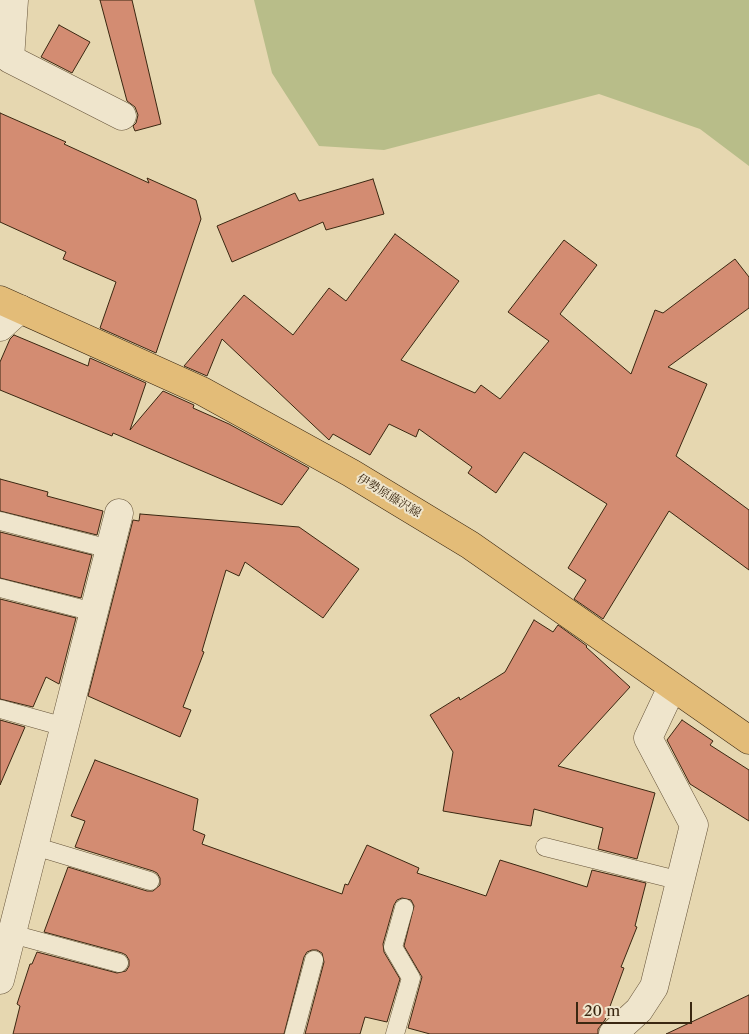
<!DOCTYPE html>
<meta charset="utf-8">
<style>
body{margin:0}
#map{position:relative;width:749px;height:1034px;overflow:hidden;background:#e6d7b0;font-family:"Libre Caslon Text",serif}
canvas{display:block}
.scale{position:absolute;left:576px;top:1002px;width:116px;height:22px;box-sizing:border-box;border:2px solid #3a2711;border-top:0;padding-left:6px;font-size:15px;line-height:18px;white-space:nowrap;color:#3a2711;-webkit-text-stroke:4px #efe5cc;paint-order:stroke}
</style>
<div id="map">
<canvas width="749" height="1034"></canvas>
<div class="scale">20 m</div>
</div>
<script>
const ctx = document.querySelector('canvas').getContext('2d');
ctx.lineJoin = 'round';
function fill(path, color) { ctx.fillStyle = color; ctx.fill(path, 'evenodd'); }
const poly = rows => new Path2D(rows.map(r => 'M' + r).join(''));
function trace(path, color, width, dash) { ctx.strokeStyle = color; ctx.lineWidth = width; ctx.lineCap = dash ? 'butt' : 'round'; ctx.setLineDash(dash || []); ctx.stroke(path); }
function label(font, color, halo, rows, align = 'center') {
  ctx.font = font + ' "Libre Caslon Text","Noto Serif JP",serif'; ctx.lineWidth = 4; ctx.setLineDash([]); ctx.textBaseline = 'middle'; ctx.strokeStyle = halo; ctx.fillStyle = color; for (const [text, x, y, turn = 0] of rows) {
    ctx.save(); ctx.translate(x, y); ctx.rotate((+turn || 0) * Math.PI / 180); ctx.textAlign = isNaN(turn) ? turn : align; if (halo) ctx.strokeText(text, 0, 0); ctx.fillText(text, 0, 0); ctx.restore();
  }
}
fill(poly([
 [254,0,749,0,749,166,700,129,599,94,384,150,319,146,272,73]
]), '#b8bd89');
const building = poly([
 [100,0,132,0,161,124,135,131,133,126,136,123,138,115,135,107,127,101,100,0],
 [59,25,90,42,72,73,41,57,59,25],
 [0,113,66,142,64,144,149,183,147,178,196,200,201,219,156,353,100,328,116,282,63,259,66,252,0,222,0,113],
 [373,179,384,214,326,230,323,222,232,262,217,226,295,193,299,201,373,179],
 [395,234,459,281,401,360,475,393,481,385,500,399,549,341,508,312,564,240,597,265,560,314,631,374,655,310,663,313,735,259,749,277,749,308,668,367,707,384,676,456,749,510,749,570,669,511,603,619,574,599,586,580,568,568,607,504,524,452,496,493,468,473,472,467,419,429,416,437,389,424,370,455,333,434,329,440,222,339,207,376,184,366,244,295,293,335,329,288,346,301,395,234],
 [14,335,88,366,90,358,146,383,130,430,163,391,194,405,193,408,229,424,309,468,282,505,113,433,112,436,0,390,0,362,10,339,14,335],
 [0,479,48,492,47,496,103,511,97,535,0,511,0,479],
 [140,514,299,527,359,569,323,618,245,562,239,576,226,570,202,651,204,652,183,707,191,710,180,737,88,696,133,520,139,521,140,514],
 [0,532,92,555,81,598,0,578,0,532],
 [0,599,76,618,59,684,46,677,33,707,0,699,0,599],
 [534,620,553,632,558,625,587,646,586,647,630,687,558,766,655,793,637,859,598,849,603,828,534,809,531,826,443,811,453,752,430,715,459,697,460,700,505,672,534,620],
 [0,720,25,727,0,785,0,720],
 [682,720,713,741,710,745,749,770,749,821,690,784,667,740,682,720],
 [95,760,198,799,193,830,205,835,202,844,342,894,345,884,348,885,367,845,419,868,417,873,486,896,500,860,587,887,592,870,646,883,635,926,637,927,621,967,624,968,605,1020,598,1029,598,1034,430,1034,408,1028,422,977,404,946,414,906,411,900,402,898,397,900,394,905,383,944,384,952,400,979,387,1022,365,1017,360,1034,305,1034,324,962,322,953,317,950,312,950,307,952,304,957,284,1034,13,1034,20,1006,17,1004,30,964,32,964,37,952,117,973,126,971,129,966,129,960,126,955,122,953,44,932,68,867,147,891,153,891,160,885,160,878,157,873,153,871,75,847,85,821,71,816,95,760],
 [749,995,749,1034,666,1034,749,995]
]);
fill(building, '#d38c72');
trace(building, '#3a2711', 1);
const service = poly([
 [0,521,110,549],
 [0,588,94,612],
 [0,709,65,727],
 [34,846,150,881],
 [545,847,681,881],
 [12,934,119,963],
 [294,1034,314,960],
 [395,1034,411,978,393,947,404,908]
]);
const minor = poly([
 [14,0,10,59,122,116],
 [0,327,20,309],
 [0,980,119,513],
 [613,1034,639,1010,654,987,694,825,648,738,672,687]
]);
const primary = poly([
 [0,300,202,391,351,473,470,545,749,740]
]);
trace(service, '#655339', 19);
trace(minor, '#655339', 29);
trace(primary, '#3a2711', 29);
trace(service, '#efe5cc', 18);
trace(minor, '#efe5cc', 28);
trace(primary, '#e3bc78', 28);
label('12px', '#3a2711', '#efe5cc', [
 ["伊勢原藤沢線",389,496,31]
]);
</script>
